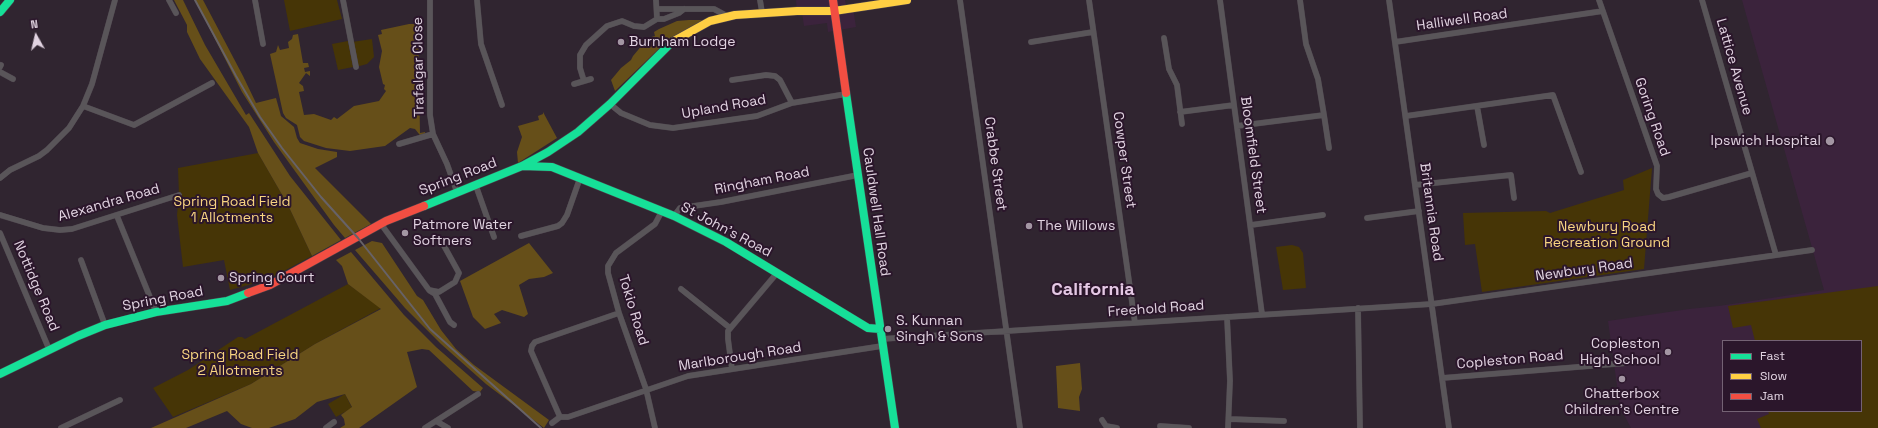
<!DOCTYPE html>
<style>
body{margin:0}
#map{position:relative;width:1878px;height:428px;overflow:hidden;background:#302530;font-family:"Space Grotesk",sans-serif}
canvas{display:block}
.legend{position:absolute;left:1722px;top:340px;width:140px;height:72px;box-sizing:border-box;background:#2b162b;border:1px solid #746274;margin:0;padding:5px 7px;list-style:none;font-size:12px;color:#e1d3e1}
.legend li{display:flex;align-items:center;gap:8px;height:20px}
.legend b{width:20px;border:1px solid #746274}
.north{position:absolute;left:16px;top:16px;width:40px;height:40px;-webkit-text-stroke:3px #2b162b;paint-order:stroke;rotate:352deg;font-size:11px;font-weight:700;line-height:16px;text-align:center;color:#e1d3e1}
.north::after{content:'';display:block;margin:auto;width:14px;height:18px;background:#e1d3e1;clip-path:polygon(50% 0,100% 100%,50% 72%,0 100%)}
</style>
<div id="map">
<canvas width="1878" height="428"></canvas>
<ul class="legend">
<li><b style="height:5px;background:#16e098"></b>Fast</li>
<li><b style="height:5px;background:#ffcf43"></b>Slow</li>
<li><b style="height:5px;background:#f24e42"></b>Jam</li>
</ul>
<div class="north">N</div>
</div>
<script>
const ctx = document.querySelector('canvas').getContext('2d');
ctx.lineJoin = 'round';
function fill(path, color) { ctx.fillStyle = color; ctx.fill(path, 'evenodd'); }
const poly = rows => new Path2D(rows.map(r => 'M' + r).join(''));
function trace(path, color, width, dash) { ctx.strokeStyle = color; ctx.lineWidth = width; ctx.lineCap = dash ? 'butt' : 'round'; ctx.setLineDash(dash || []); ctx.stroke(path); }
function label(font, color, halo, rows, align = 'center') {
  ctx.font = font + ' "Space Grotesk",sans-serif'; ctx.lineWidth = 4; ctx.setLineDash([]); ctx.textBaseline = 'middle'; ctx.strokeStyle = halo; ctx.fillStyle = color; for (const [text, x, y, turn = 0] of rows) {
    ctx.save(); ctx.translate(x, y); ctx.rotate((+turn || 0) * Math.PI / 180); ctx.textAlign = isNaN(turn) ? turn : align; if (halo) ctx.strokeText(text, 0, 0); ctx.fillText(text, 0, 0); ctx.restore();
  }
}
fill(poly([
 [796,0,845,0,847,9,853,8,856,27,828,32,827,23,804,26,802,13,797,13],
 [1742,0,1878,0,1878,428,1631,428,1620,407,1608,321,1689,309,1719,306,1824,290],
 [1723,341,1861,341,1861,411,1723,411]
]), '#3b233c');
fill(poly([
 [284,0,337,0,342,19,290,31],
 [372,39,374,57,367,64,356,67,352,42],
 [348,41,353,67,338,70,332,44],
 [258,153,288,205,312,256,267,280,230,290,224,260,183,267,177,215,179,195,178,168],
 [1652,168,1644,269,1482,292,1475,244,1465,245,1463,213,1546,211,1550,213,1624,190,1623,180],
 [1292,245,1299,247,1303,253,1306,288,1283,290,1276,247],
 [348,284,381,308,315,344,251,384,173,417,153,388,188,370,238,337,242,337,245,339],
 [1878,286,1878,428,1761,428,1757,419,1769,414,1768,411,1861,411,1861,341,1755,341,1751,325,1733,328,1728,306],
 [345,394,352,408,336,417,328,404]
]), '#463506');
fill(poly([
 [174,0,183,0,205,45,246,115,249,113,290,176,341,240,312,256,288,205,258,153,249,127,200,59,187,32,187,25],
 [195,0,203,0,243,76,256,103,276,98,281,116,294,127,297,138,300,143,318,149,337,152,337,157,315,168,371,224,345,238,334,225,274,142,242,92],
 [689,20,707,20,670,38,615,91,611,80,621,68,631,60,633,56,643,44,641,40,655,36,654,32,659,29,677,21],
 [409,24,418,24,420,133,425,132,426,137,423,139,415,129,410,128,385,146,350,151,326,148,304,141,300,137,297,125,286,118,283,113,270,54,276,52,278,45,280,50,289,48,288,42,292,39,293,35,298,34,303,63,308,63,309,67,304,68,305,72,310,71,310,76,306,73,299,83,303,86,304,91,299,92,304,115,314,114,331,120,334,117,337,119,354,106,379,101,386,91,384,89,385,85,383,84,379,67,382,51,378,35,382,34,381,30],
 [543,112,557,138,518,163,517,152,522,137,518,126,539,120,538,116,543,114],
 [372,241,382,243,417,296,423,300,441,330,456,349,474,365,549,420,544,428,486,384,441,344,405,308,355,250],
 [529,243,553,273,544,277,529,279,519,285,528,314,524,317,502,310,494,314,501,323,485,329,473,317,460,281],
 [351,252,404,315,436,347,483,388,480,392,473,391,429,350,422,349,407,352,417,387,359,428,340,428,345,425,344,419,341,415,352,407,345,394,317,402,295,419,269,428,252,428,241,424,227,411,186,428,151,428,251,384,315,344,381,309,348,284,342,266,336,260],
 [1080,363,1082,389,1079,397,1080,411,1058,408,1056,366]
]), '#664f19');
const street = poly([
 [169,0,176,13],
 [255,0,263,44],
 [343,0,356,67],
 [430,0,430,115,433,134,447,164,457,192],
 [477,0,481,44,502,105],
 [656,0,657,19],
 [760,0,762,12],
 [960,0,1020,428],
 [1089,0,1135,323],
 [1220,0,1262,314],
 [1389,0,1449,428],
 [1599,0,1657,166,1656,189,1658,194,1663,198,1669,197,1752,173],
 [1702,0,1776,255],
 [657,9,714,9,727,16],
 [657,19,664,19,679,13,684,9],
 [1164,38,1169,69,1177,85,1182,124],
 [1031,42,1093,32],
 [1395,42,1603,11],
 [0,67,1,65],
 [0,72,13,79],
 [732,80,766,75,775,76,780,80,792,103],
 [584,81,580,68,580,55,586,45,607,26,622,21,634,26,644,27,657,19],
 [574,84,591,79],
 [610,104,621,113,650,125,673,128,757,116,792,103,846,94],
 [83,106,134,125,212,83],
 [1477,106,1484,145],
 [1180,112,1234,105],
 [1324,115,1329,148],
 [1406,116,1553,95,1581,172],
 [1237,126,1324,115,1318,79,1306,44,1300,0],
 [399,144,433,134],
 [0,178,10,170,39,156,47,150,69,128,83,106,92,84,115,0],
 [1415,185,1511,175,1514,198],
 [476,186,494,237],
 [0,215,43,228,60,230,72,229,179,195],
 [117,216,156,312],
 [674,216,680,208,721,202,858,175],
 [1367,218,1419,211],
 [381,224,429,290,439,292,455,282,459,273,443,244],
 [1251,225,1323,215],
 [0,233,49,349],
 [521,236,558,226,562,223,567,215,580,178],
 [81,260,105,325],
 [681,289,730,328],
 [430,291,435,294,450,322,454,325],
 [1358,308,1360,428],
 [1227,317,1230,381,1228,428],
 [881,339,1432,304,1812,250],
 [732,369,728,339,728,331,777,273],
 [1442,378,1627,363],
 [560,417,568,417,688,376,882,346],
 [560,417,531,351,532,346,535,342,619,313],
 [1229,419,1284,421],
 [1102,420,1106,426,1117,428],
 [436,421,448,428],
 [552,423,560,417],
 [1160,426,1189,428],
 [61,428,120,400],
 [326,428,334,422],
 [425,428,478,394],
 [655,428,646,389,619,313,608,273,608,266,616,253,655,224,662,211]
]);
const fast = poly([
 [0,12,10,0],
 [846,93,895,428],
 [523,166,552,167,674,216,726,242,868,328,880,329],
 [424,206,522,166,548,152,578,132,610,104,672,42],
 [0,374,78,336,105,325,156,312,227,301,248,293]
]);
const slow = poly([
 [672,42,710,21,735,15,797,11,834,11,907,0]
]);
const jam = poly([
 [833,0,846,93],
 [248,293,270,285,386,221,424,206]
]);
trace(street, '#4b424b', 6);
trace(fast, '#4b424b', 9);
trace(slow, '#4b424b', 9);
trace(jam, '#4b424b', 9);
trace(street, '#595559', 5.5);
trace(fast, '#16e098', 8);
trace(slow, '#ffcf43', 8);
trace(jam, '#f24e42', 8);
trace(poly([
 [195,0,236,76,260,117,282,148,321,197,358,238,430,329,541,428]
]), '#676267', 2);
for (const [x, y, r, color] of [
 [621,42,4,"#a396a3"],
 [1830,141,5,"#a396a3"],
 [1029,226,4,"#a396a3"],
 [405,233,4,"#a396a3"],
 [221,278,4,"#a396a3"],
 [888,329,4,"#a396a3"],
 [1668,352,4,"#a396a3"],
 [1622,379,4,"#a396a3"]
]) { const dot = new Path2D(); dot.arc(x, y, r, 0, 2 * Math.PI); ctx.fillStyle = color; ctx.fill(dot); trace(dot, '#2b162b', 1.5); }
label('14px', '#e1d3e1', '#2b162b', [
 ["Halliwell Road",1462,20,-8],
 ["Trafalgar Close",419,67,-91],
 ["Lattice Avenue",1734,67,74],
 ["Upland Road",724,107,-10],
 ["Goring Road",1652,117,71],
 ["Bloomfield Street",1253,155,82],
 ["Cowper Street",1124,160,82],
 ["Crabbe Street",995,164,82],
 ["Spring Road",458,177,-21],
 ["Ringham Road",762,181,-11],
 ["Alexandra Road",109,203,-16],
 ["Cauldwell Hall Road",876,212,82],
 ["Britannia Road",1431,212,82],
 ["St John's Road",726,230,28],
 ["Newbury Road",1584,270,-8],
 ["Nottidge Road",36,286,67],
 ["Spring Road",163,299,-11],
 ["Freehold Road",1156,309,-4],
 ["Tokio Road",633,310,73],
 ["Marlborough Road",740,357,-9],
 ["Copleston Road",1510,360,-5]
]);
label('14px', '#e1d3e1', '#2b162b', [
 ["Burnham Lodge",629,42],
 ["Ipswich Hospital",1821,141,"right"],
 ["Patmore Water",413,225],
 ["Softners",413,241],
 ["The Willows",1037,226],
 ["Spring Court",229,278],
 ["S. Kunnan",896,321],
 ["Singh & Sons",896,337],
 ["Copleston",1660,344,"right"],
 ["High School",1660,360,"right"],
 ["Chatterbox",1622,394,"center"],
 ["Children's Centre",1622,410,"center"]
], 'left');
label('14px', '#f8d481', '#2b162b', [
 ["Spring Road Field",232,202],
 ["1 Allotments",232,218],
 ["Newbury Road",1607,227],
 ["Recreation Ground",1607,243],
 ["Spring Road Field",240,355],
 ["2 Allotments",240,371]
]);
label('bold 18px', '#e4c8e4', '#2b162b', [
 ["California",1093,290]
]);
</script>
